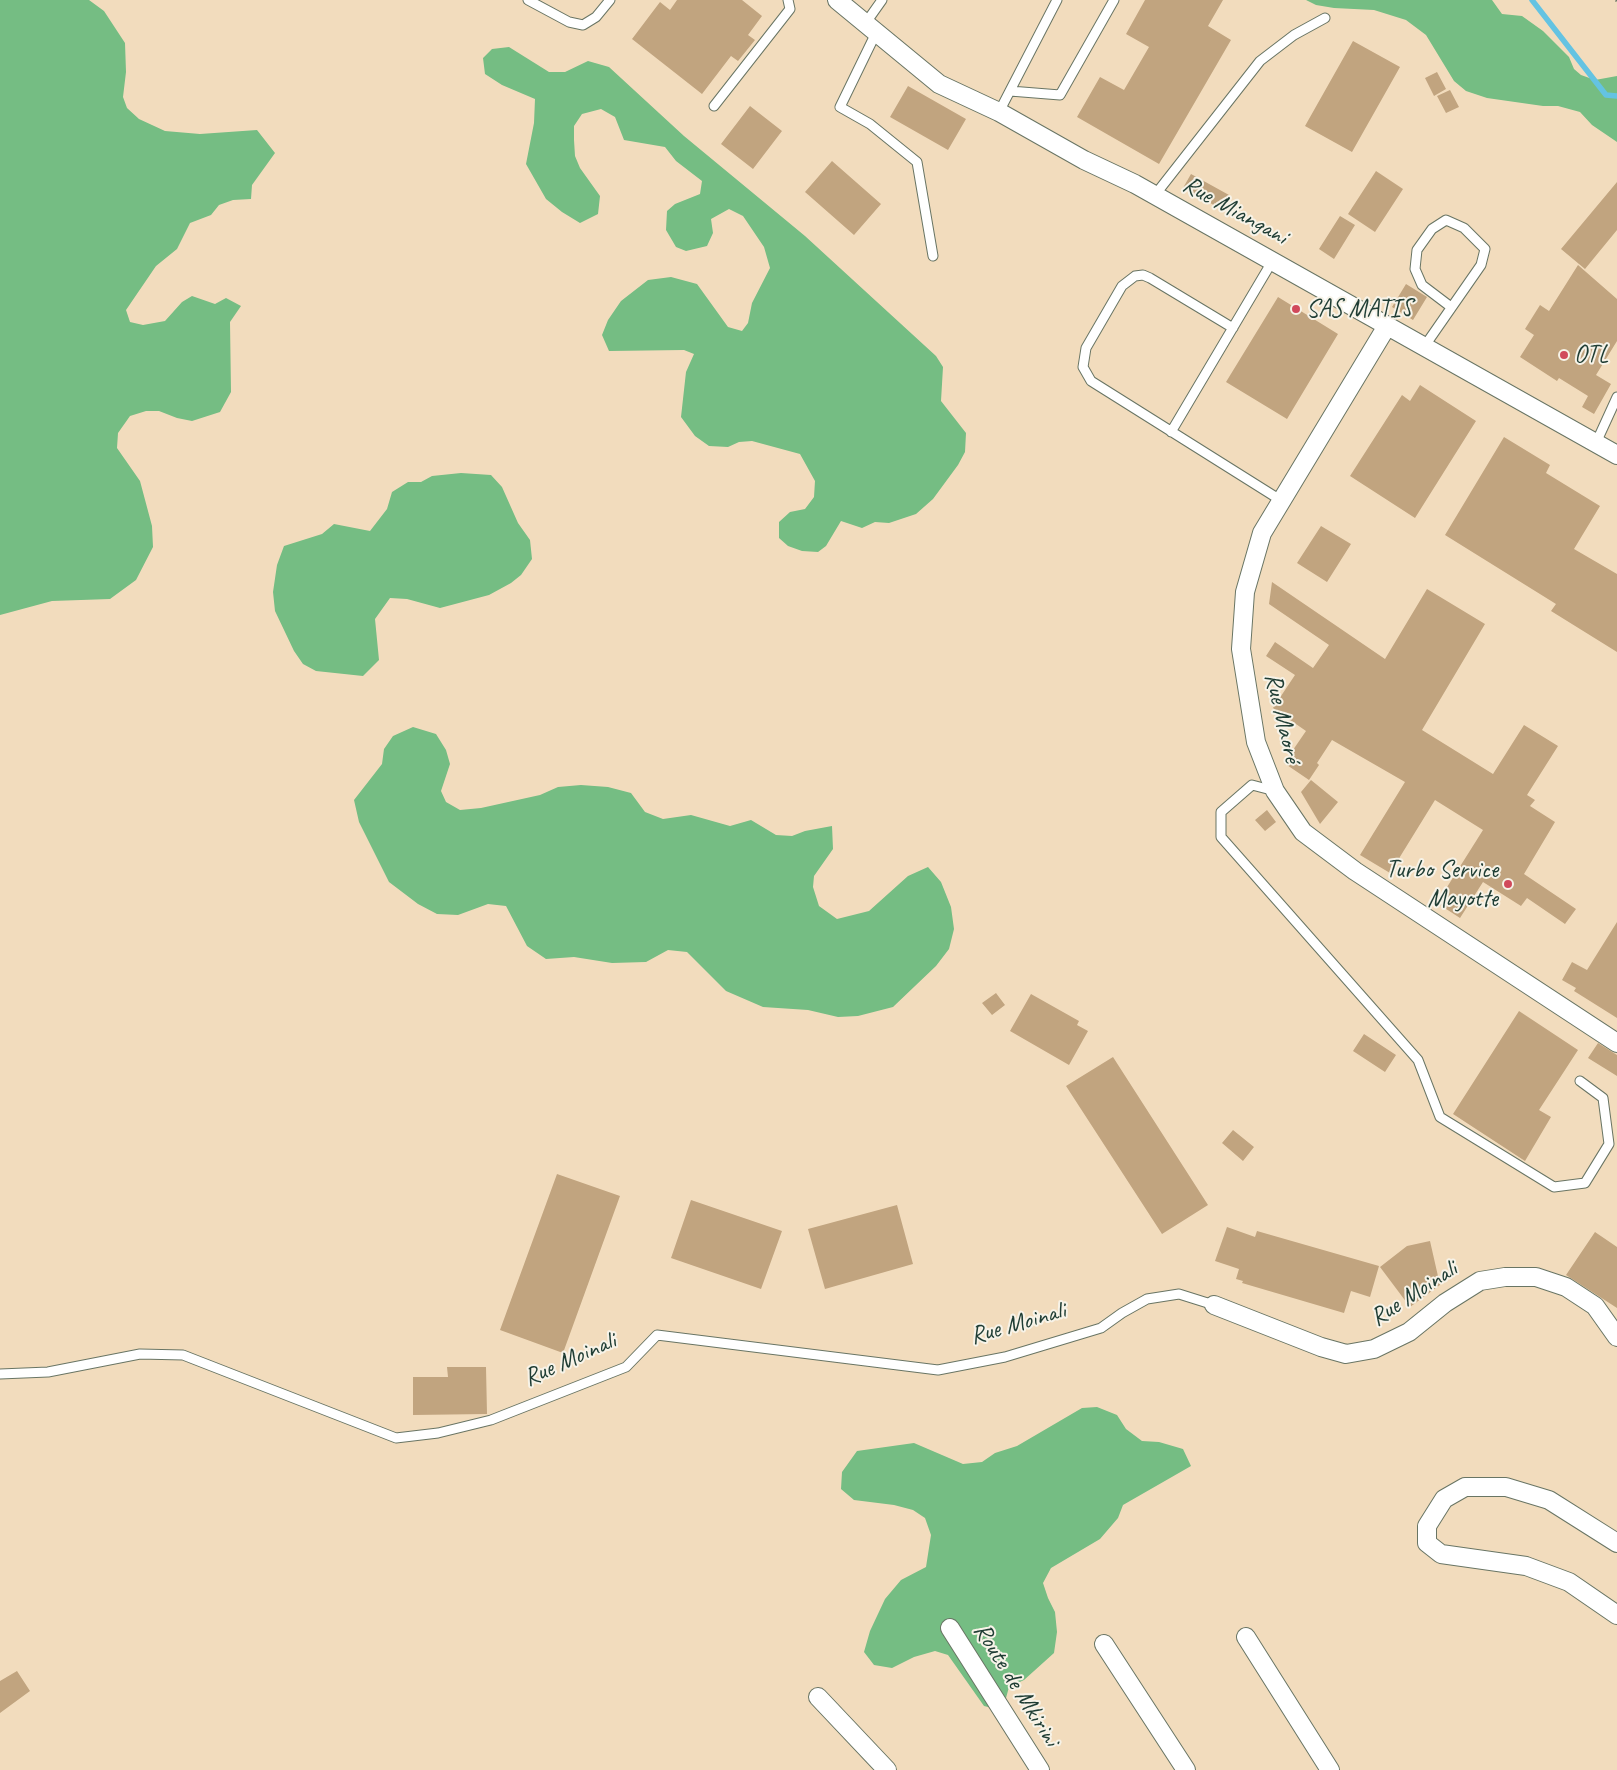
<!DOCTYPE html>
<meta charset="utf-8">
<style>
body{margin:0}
canvas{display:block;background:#f2dcbd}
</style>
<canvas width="1617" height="1770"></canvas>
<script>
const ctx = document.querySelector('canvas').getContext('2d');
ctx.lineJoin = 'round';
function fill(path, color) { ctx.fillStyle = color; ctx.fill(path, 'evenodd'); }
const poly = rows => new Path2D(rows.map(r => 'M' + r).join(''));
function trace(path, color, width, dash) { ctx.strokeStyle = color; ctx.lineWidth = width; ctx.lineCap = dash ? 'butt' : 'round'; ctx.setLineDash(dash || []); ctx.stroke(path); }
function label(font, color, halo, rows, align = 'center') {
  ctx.font = font + ' Caveat,sans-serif'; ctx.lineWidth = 4; ctx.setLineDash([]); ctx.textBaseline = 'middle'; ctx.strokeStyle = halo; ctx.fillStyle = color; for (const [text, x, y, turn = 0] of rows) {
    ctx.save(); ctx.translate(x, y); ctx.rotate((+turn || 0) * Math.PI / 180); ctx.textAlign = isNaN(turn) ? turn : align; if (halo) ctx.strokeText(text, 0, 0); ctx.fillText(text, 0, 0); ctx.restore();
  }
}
fill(poly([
 [0,0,89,0,104,11,125,43,126,72,123,97,127,108,139,119,165,131,200,134,257,130,275,153,252,185,251,199,233,200,219,205,211,215,190,223,177,249,156,266,126,310,130,322,143,325,165,321,182,302,192,296,215,304,226,298,241,306,230,322,231,392,220,412,192,421,177,418,159,411,146,411,130,416,118,433,117,448,140,481,152,526,153,547,136,580,110,599,52,601,0,615],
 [1306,0,1492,0,1502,14,1522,16,1543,31,1569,57,1574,69,1581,75,1595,80,1617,76,1617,142,1592,125,1580,112,1558,106,1543,106,1487,98,1466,91,1454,81,1426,35,1406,20,1374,10,1334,8,1316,5],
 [509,47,549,72,565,72,588,61,609,67,684,136,805,236,936,356,943,367,941,401,966,433,965,452,958,465,933,499,916,514,889,523,875,522,862,528,841,521,826,546,818,552,802,551,788,546,779,538,779,522,790,512,805,509,814,497,815,481,800,454,752,441,739,442,728,447,709,446,695,436,681,417,686,372,694,354,684,350,609,351,602,335,608,320,621,301,648,280,671,277,697,284,728,327,742,331,748,323,752,303,770,268,764,247,743,216,729,209,711,219,713,233,707,246,686,251,676,247,666,230,667,211,675,204,700,194,702,181,676,161,665,147,624,140,615,117,601,109,582,114,574,126,574,140,575,156,580,168,600,196,598,214,580,223,562,212,546,199,526,164,534,123,535,99,502,85,485,74,483,58,492,49],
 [461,473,491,475,502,487,518,523,530,540,532,559,521,575,511,583,489,595,440,608,407,599,390,598,375,619,379,660,363,676,316,671,303,664,294,651,275,611,273,592,277,565,284,546,322,534,334,524,370,531,387,509,392,492,408,482,421,482,432,476],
 [413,727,436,734,446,750,450,764,441,791,446,802,460,810,481,808,540,795,558,787,581,785,608,787,631,793,645,812,663,819,691,815,730,826,751,820,776,835,792,836,805,831,832,826,833,849,814,876,813,887,819,906,837,919,869,911,908,876,928,867,941,882,951,907,954,929,949,949,936,966,893,1007,858,1016,838,1017,808,1010,763,1007,726,991,687,952,668,950,646,962,612,963,574,957,546,959,527,946,506,906,488,904,458,915,437,914,418,904,389,882,359,822,354,800,382,764,384,749,393,736],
 [1097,1407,1117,1415,1126,1429,1142,1441,1159,1442,1183,1449,1191,1466,1123,1505,1118,1518,1100,1539,1051,1568,1043,1583,1048,1598,1055,1612,1057,1632,1054,1653,1024,1680,1009,1687,1006,1698,992,1708,984,1706,948,1655,935,1651,914,1657,892,1668,874,1665,864,1652,870,1631,885,1599,901,1580,926,1567,931,1535,925,1518,913,1510,894,1505,854,1500,841,1489,842,1472,857,1451,914,1443,963,1464,982,1462,995,1453,1017,1446,1082,1408]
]), '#75bd83');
trace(poly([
 [1532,0,1606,95,1617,96]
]), '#64c3e2', 5.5);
fill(poly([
 [677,0,742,0,762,16,748,35,755,40,738,61,731,56,702,94,632,39,660,2,670,10],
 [1145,0,1223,0,1208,26,1231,40,1159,164,1077,117,1100,77,1124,90,1149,47,1126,34],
 [1353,41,1400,67,1352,152,1305,126],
 [1437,72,1446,89,1434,96,1425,78],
 [908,86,966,119,948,150,890,117],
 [1450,90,1459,107,1446,113,1437,96],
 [750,106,782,131,753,169,721,144],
 [832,161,881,204,854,235,805,192],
 [1376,171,1403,189,1375,232,1348,214],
 [1191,174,1229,195,1221,209,1183,188],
 [1617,182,1617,230,1585,269,1561,249],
 [1340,216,1355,225,1334,259,1319,249],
 [1578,265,1617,299,1617,341,1596,375,1611,384,1594,414,1582,407,1588,396,1559,378,1557,381,1520,357,1534,335,1525,329,1540,305,1549,311],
 [1406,284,1427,297,1413,320,1392,307],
 [1278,297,1338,334,1287,419,1226,382],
 [1420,385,1476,421,1415,518,1350,476,1402,395,1410,401],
 [1504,437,1550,465,1546,473,1600,506,1574,549,1617,574,1617,652,1551,611,1556,604,1445,535],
 [1321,526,1351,544,1327,582,1297,563],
 [1272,582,1385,659,1427,589,1485,624,1422,730,1493,774,1524,725,1558,746,1527,795,1535,800,1530,806,1555,822,1524,874,1576,909,1565,924,1527,898,1521,906,1483,882,1460,918,1437,903,1483,830,1435,800,1390,873,1360,855,1405,782,1332,740,1317,763,1319,765,1309,780,1284,763,1306,731,1273,708,1295,675,1266,656,1275,642,1313,668,1329,645,1269,604],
 [1311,780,1338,802,1320,824,1301,792],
 [1267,810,1276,822,1265,831,1255,820],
 [1617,922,1617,1018,1574,991,1576,988,1562,980,1572,962,1587,970],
 [996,993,1005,1005,992,1015,982,1003],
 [1031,994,1079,1021,1077,1025,1088,1031,1069,1065,1010,1031],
 [1519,1011,1578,1050,1539,1110,1551,1117,1525,1161,1453,1114],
 [1364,1034,1396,1055,1385,1072,1353,1051],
 [1598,1043,1617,1055,1617,1076,1588,1058],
 [1113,1057,1208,1205,1162,1234,1066,1086],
 [1233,1130,1254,1147,1243,1161,1222,1143],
 [557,1174,620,1196,563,1353,500,1330],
 [691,1200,782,1231,761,1289,671,1258],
 [897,1205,913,1264,825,1289,808,1229],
 [1227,1227,1255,1237,1257,1231,1379,1266,1370,1297,1351,1291,1344,1313,1242,1283,1243,1281,1236,1279,1239,1269,1215,1261],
 [1595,1232,1617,1247,1617,1308,1566,1275],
 [1430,1241,1440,1285,1410,1307,1380,1267,1407,1246],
 [447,1367,486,1367,487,1414,413,1415,413,1377,448,1377],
 [17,1671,30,1691,0,1713,0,1681]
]), '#c1a47f');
const lane = poly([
 [528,0,569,22,583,25,596,17,610,0],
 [865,24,882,0],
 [876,33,840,107,870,124,917,162,933,256],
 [1010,91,1060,95,1114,0],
 [714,106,790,9,788,0],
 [999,112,1057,0],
 [1155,195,1260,61,1294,35,1325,18],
 [1233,328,1150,278,1143,275,1135,276,1122,286,1086,348,1083,367,1091,381,1282,501],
 [1424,347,1481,265,1485,249,1464,228,1446,220,1432,229,1417,250,1415,269,1422,285,1451,307],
 [1171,432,1273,260],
 [1596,443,1617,397],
 [1275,791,1252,785,1221,812,1221,837,1418,1060,1440,1117,1554,1187,1585,1183,1609,1144,1603,1098,1580,1081],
 [0,1374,48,1372,140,1354,183,1355,396,1438,438,1433,491,1420,626,1367,657,1335,938,1370,1005,1357,1101,1328,1122,1313,1147,1299,1179,1294,1214,1305]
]);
const street = poly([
 [837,0,939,84,999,112,1084,160,1135,184,1617,455],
 [1387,326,1262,533,1245,592,1241,649,1256,742,1275,791,1303,832,1355,871,1617,1043],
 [1214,1305,1321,1347,1346,1354,1374,1349,1409,1332,1445,1303,1480,1281,1505,1277,1536,1277,1566,1287,1595,1306,1617,1337],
 [1617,1543,1549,1500,1506,1487,1465,1487,1444,1499,1427,1526,1427,1543,1441,1554,1526,1566,1569,1582,1617,1615],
 [950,1628,1040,1770],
 [1246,1637,1330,1770],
 [1104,1644,1186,1770],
 [818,1697,887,1770]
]);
trace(lane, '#697564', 11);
trace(street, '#697564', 20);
trace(poly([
 [1616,0,1617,1]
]), '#697564', 3, [4, 4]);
trace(lane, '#fff', 9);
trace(street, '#fff', 18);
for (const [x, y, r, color] of [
 [1296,309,5,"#d1495b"],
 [1564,355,5,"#d1495b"],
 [1508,884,5,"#d1495b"]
]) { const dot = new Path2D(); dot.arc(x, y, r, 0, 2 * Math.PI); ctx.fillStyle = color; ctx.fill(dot); trace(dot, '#f7f3e8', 2); }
label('25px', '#1f3d34', '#f7f3e8', [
 ["Rue Miangani",1235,211,29],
 ["Rue Maoré",1282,718,77],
 ["Rue Moinali",1414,1294,-33],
 ["Rue Moinali",1018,1324,-16],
 ["Rue Moinali",570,1360,-24],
 ["Route de Mkirini",1016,1685,58]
]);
label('25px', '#1f3d34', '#f7f3e8', [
 ["SAS MATIS",1306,309],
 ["OTL",1574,355],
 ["Turbo Service",1498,870,"right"],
 ["Mayotte",1498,899,"right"]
], 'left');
</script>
